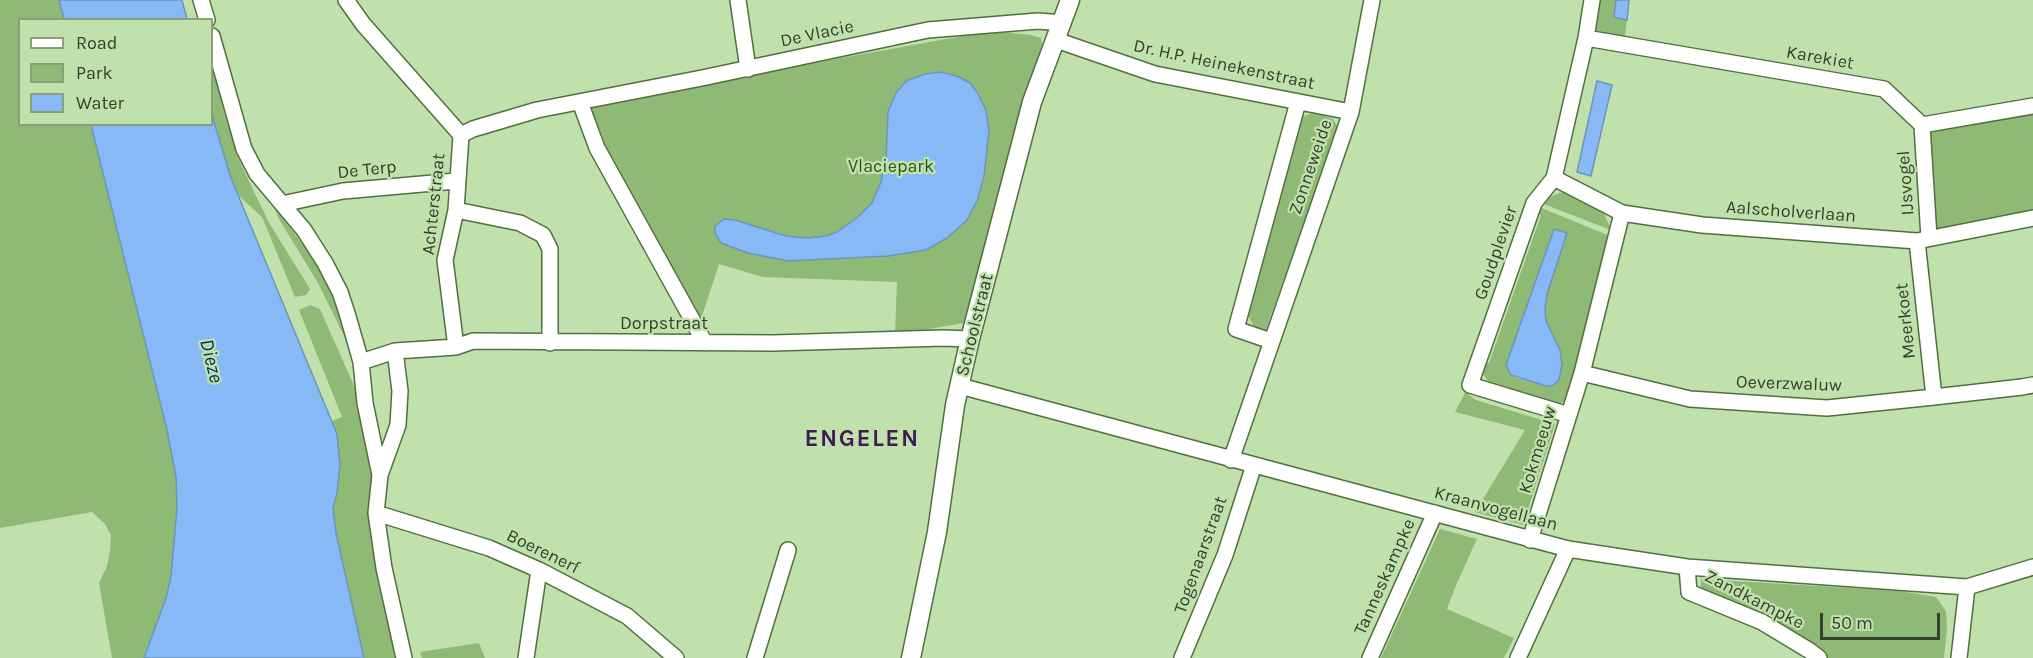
<!DOCTYPE html>
<style>
body{margin:0}
#map{position:relative;width:2033px;height:658px;overflow:hidden;background:#c0e1ac;font-family:Karla,sans-serif}
canvas{display:block}
.legend{position:absolute;left:18px;top:18px;width:195px;height:108px;box-sizing:border-box;background:#c0e1ac;border:2px solid #88a178;margin:0;padding:8px 10px;list-style:none;font-size:18px;color:#33402b}
.legend li{display:flex;align-items:center;gap:12px;height:30px}
.legend b{width:30px;border:2px solid #88a178}
.scale{position:absolute;left:1820px;top:613px;width:120px;height:27px;box-sizing:border-box;border:3px solid #33402b;border-top:0;padding-left:8px;font-size:18px;line-height:21px;white-space:nowrap;color:#33402b;-webkit-text-stroke:4px #c0e1ac;paint-order:stroke}
</style>
<div id="map">
<canvas width="2033" height="658"></canvas>
<ul class="legend">
<li><b style="height:8px;background:#fff"></b>Road</li>
<li><b style="height:16px;background:#8fba75"></b>Park</li>
<li><b style="height:16px;background:#87b9f6"></b>Water</li>
</ul>
<div class="scale">50 m</div>
</div>
<script>
const ctx = document.querySelector('canvas').getContext('2d');
ctx.lineJoin = 'round';
function fill(path, color) { ctx.fillStyle = color; ctx.fill(path, 'evenodd'); }
const poly = rows => new Path2D(rows.map(r => 'M' + r).join(''));
function trace(path, color, width, dash) { ctx.strokeStyle = color; ctx.lineWidth = width; ctx.lineCap = dash ? 'butt' : 'round'; ctx.setLineDash(dash || []); ctx.stroke(path); }
function label(font, color, halo, rows, align = 'center') {
  ctx.font = font + ' Karla,sans-serif'; ctx.lineWidth = 4.5; ctx.setLineDash([]); ctx.textBaseline = 'middle'; ctx.strokeStyle = halo; ctx.fillStyle = color; for (const [text, x, y, turn = 0] of rows) {
    ctx.save(); ctx.translate(x, y); ctx.rotate((+turn || 0) * Math.PI / 180); ctx.textAlign = isNaN(turn) ? turn : align; if (halo) ctx.strokeText(text, 0, 0); ctx.fillText(text, 0, 0); ctx.restore();
  }
}
fill(poly([
 [0,0,59,0,64,19,20,20,20,124,91,125,167,430,176,477,177,508,171,576,166,598,144,658,112,658,99,583,107,566,110,551,111,535,105,524,92,512,0,528],
 [1597,0,1616,0,1614,17,1627,20,1624,44,1592,38],
 [1002,32,1031,35,1041,38,1042,45,969,317,964,323,912,332,895,334,897,282,763,277,719,264,699,325,604,146,603,137,586,104,974,34],
 [212,59,224,112,238,158,268,221,310,289,306,295,295,297,262,217,239,196,231,178,212,115],
 [2033,111,2033,209,1934,230,1924,146,1933,127],
 [1314,112,1333,119,1337,126,1336,132,1265,332,1256,330,1246,312,1300,118],
 [1565,191,1603,211,1611,230,1541,203,1544,199],
 [274,207,324,272,339,302,351,350,318,283,279,219],
 [1539,207,1610,236,1569,399,1557,405,1492,387,1483,374,1482,366,1483,362,1489,363,1541,215,1536,212],
 [1554,229,1567,233,1547,294,1545,308,1546,321,1562,358,1552,386,1546,386,1516,378,1508,370],
 [310,305,320,309,363,406,368,429,375,516,406,658,364,658,336,533,333,508,337,493,337,434,332,421,342,417,299,310],
 [1468,387,1468,394,1476,400,1555,424,1523,525,1475,512,1525,430,1455,412],
 [1440,529,1477,539,1456,585,1447,609,1514,638,1504,658,1381,658],
 [1701,579,1900,591,1936,597,1946,611,1947,628,1944,658,1828,658,1814,646,1701,589],
 [479,643,485,658,422,658,420,652]
]), '#8fba75');
const water = poly([
 [59,0,182,0,187,19,64,19,59,0],
 [1616,0,1629,0,1627,20,1614,17,1616,0],
 [940,72,957,76,970,83,977,92,986,110,989,131,984,176,977,201,967,220,947,238,926,250,888,256,788,261,748,253,721,243,715,233,715,226,724,219,735,220,786,236,806,238,826,236,837,232,857,218,872,203,881,182,886,158,888,112,896,93,906,81,925,74,940,72],
 [1597,81,1612,85,1591,176,1577,172,1597,81],
 [212,115,231,178,337,434,340,465,337,493,333,508,336,533,364,658,144,658,166,598,171,576,177,508,176,477,167,430,91,125,212,124,212,115],
 [1554,229,1567,233,1547,294,1545,308,1546,321,1560,350,1562,364,1559,380,1552,386,1546,386,1511,375,1506,365,1554,229]
]);
fill(water, '#87b9f6');
trace(water, '#6e95b9', 1.5);
const minor = poly([
 [201,0,207,20],
 [346,0,363,24,461,135,456,210,445,260,456,347],
 [738,0,748,69],
 [212,36,244,149,257,174,304,230,325,263,340,292,347,313,361,362,365,403,380,475,376,513,384,568,404,658],
 [1586,38,1884,89,1922,125,2033,106],
 [1056,40,1155,74,1351,112],
 [580,102,597,148,705,343],
 [1922,125,1929,238],
 [461,135,473,129,537,110,702,78,928,30,1038,21,1063,23],
 [1554,178,1622,213,1702,225,1917,241,2033,218],
 [282,204,343,191,456,181],
 [456,210,520,223,543,235,550,249,550,343],
 [1917,241,1934,397],
 [1271,341,1236,329,1298,102],
 [361,362,395,351,456,347,473,341,773,343,943,338,970,339],
 [1582,373,1690,399,1827,408,1934,397,2022,387,2033,385],
 [960,386,1568,549,1687,567,1967,587,2033,567],
 [1569,415,1470,385,1534,203,1554,178,1586,38,1592,0],
 [1231,460,1351,112,1372,0],
 [380,475,398,425,400,391,395,351],
 [376,513,489,548,539,570,627,616,676,658],
 [1530,540,1582,373,1622,213],
 [1687,567,1689,592,1762,622,1810,651,1819,658],
 [526,658,539,570],
 [755,658,788,550],
 [1182,658,1225,555,1254,465],
 [1370,658,1435,513],
 [1518,658,1568,549],
 [1959,658,1967,587]
]);
const tertiary = poly([
 [911,658,937,532,955,405,970,339,1032,102,1070,0]
]);
trace(minor, '#526f40', 18);
trace(tertiary, '#526f40', 21);
trace(minor, '#fff', 15);
trace(tertiary, '#fff', 18);
label('18px', '#33402b', '#c0e1ac', [
 ["De Vlacie",817,34,-12],
 ["Karekiet",1820,58,10],
 ["Dr. H.P. Heinekenstraat",1224,65,12],
 ["Zonneweide",1311,167,-71],
 ["De Terp",367,170,-6],
 ["IJsvogel",1906,183,-94],
 ["Achterstraat",434,204,-84],
 ["Aalscholverlaan",1791,212,4],
 ["Goudplevier",1496,253,-71],
 ["Meerkoet",1906,321,-96],
 ["Dorpstraat",664,324],
 ["Schoolstraat",975,325,-76],
 ["Oeverzwaluw",1789,384,2],
 ["Kokmeeuw",1538,450,-73],
 ["Kraanvogellaan",1496,509,15],
 ["Boerenerf",543,552,26],
 ["Togenaarstraat",1201,555,-70],
 ["Tanneskampke",1385,577,-66],
 ["Zandkampke",1754,600,27]
]);
label('18px', '#335419', '#c0e1ac', [
 ["Vlaciepark",891,167]
]);
label('italic 20px', '#043160', '#c0e1ac', [
 ["Dieze",211,361,76]
]);
ctx.letterSpacing = '1.5px';
label('bold 24px', '#411c52', '#c0e1ac', [
 ["ENGELEN",862,439]
]);
ctx.letterSpacing = '0px';
</script>
